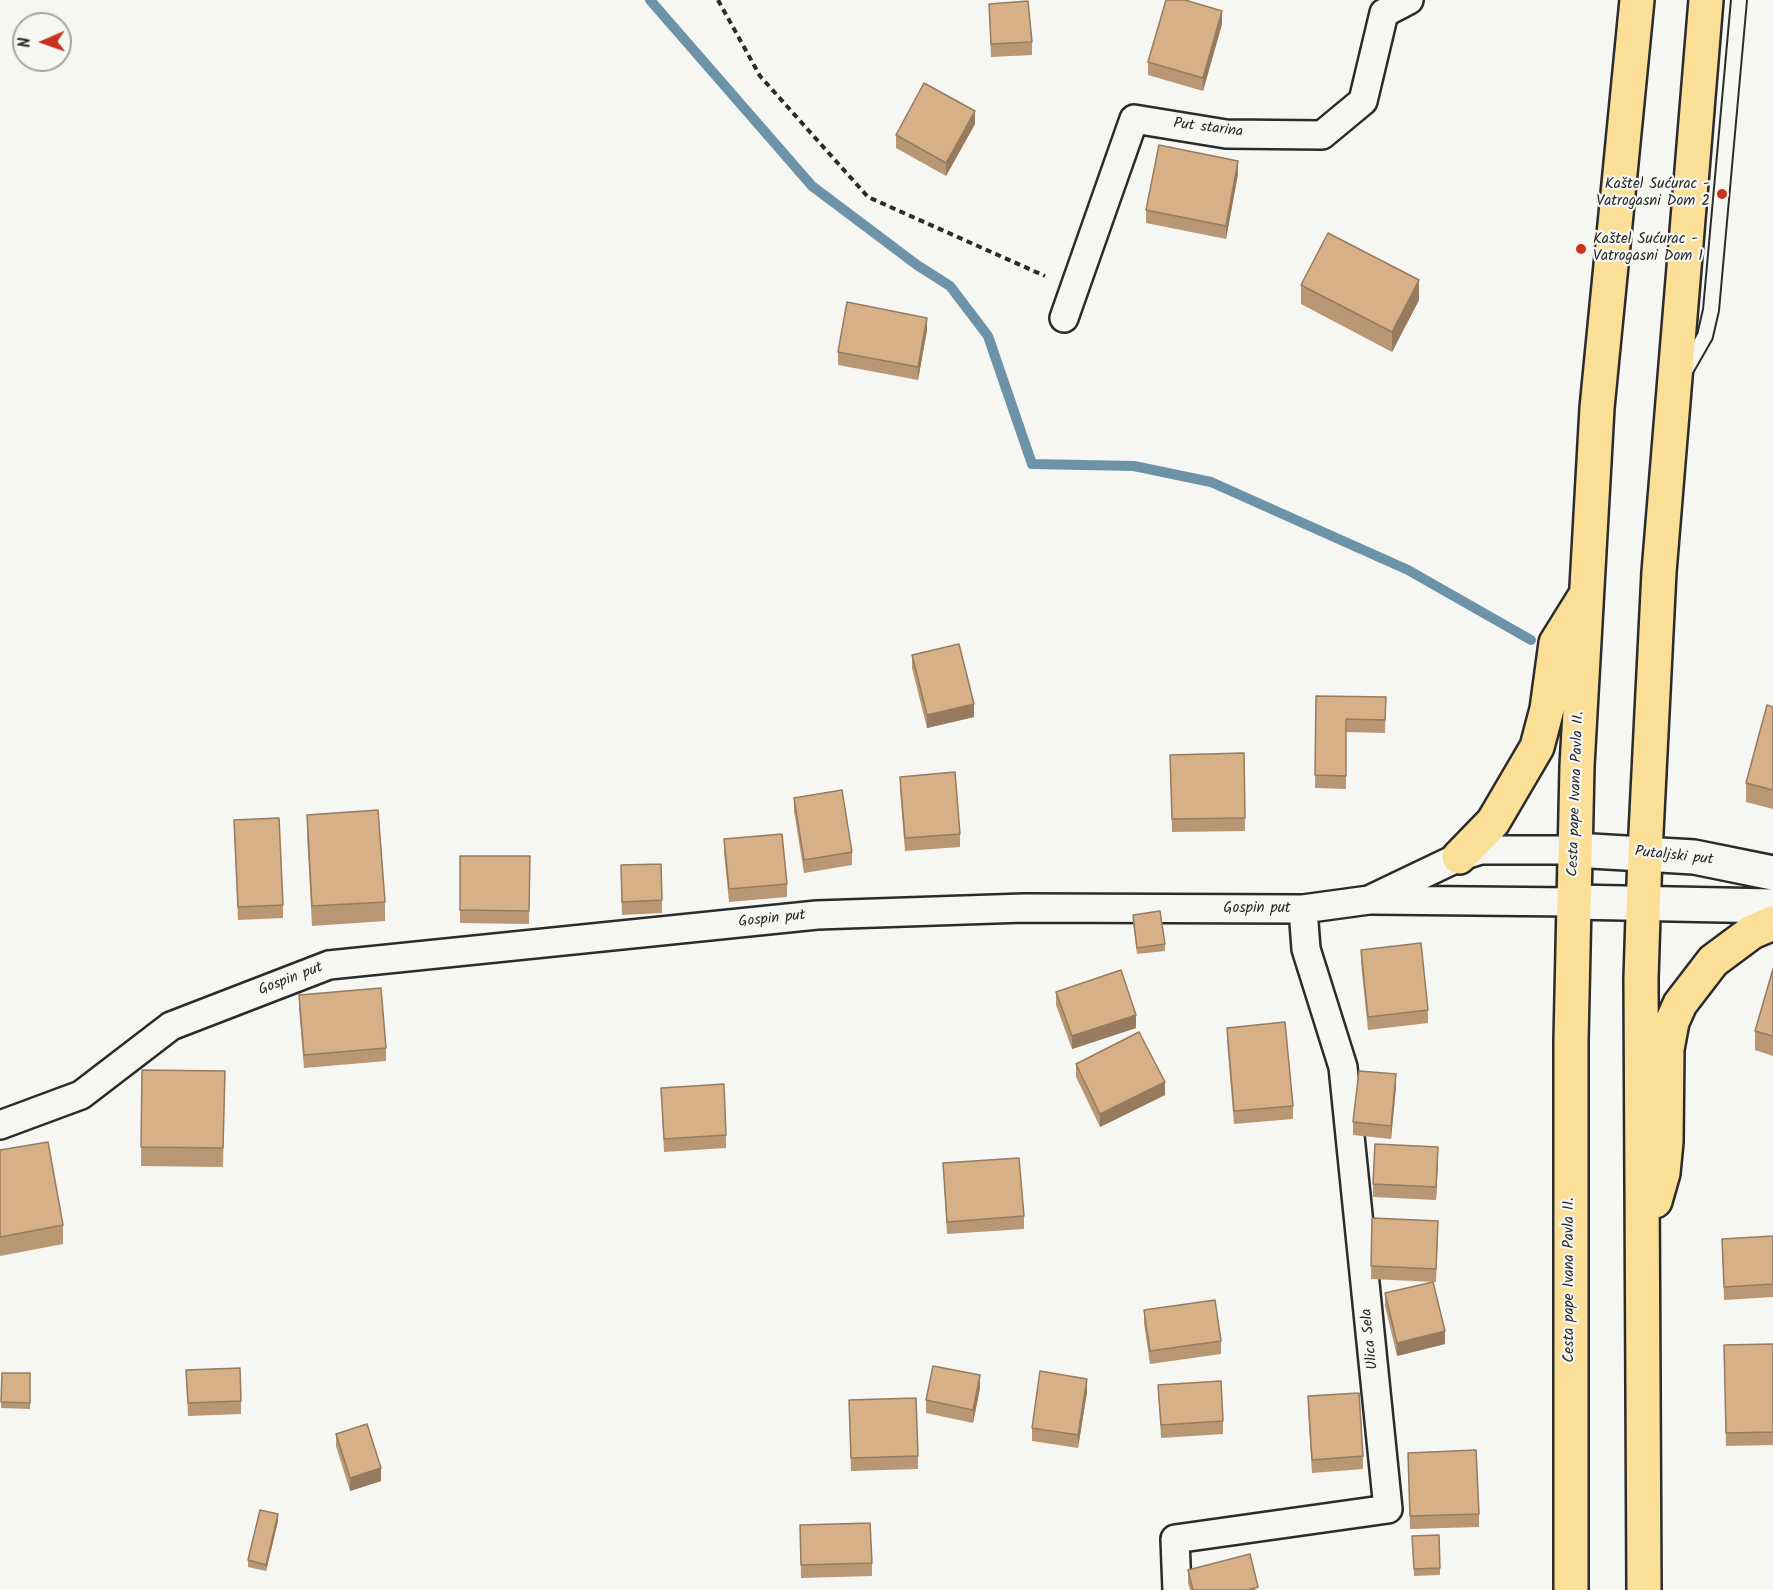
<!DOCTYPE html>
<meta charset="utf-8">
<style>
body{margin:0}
#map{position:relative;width:1773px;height:1590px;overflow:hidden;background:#f6f6f2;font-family:Kalam,sans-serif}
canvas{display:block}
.north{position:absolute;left:12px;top:12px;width:60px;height:60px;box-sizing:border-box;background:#f6f6f2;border:2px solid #a5a5a2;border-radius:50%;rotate:268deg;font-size:16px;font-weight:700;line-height:24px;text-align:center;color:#2b2b2b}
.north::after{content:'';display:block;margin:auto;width:21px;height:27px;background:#c8321e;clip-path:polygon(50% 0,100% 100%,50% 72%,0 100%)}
</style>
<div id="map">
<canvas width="1773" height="1590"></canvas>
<div class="north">N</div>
</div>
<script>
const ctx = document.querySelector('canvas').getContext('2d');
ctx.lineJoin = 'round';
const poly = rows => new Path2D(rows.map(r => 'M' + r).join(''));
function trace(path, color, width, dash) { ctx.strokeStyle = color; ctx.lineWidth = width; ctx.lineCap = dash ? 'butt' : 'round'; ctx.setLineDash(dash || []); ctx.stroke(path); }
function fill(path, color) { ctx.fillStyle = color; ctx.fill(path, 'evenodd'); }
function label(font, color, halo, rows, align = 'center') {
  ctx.font = font + ' Kalam,sans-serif'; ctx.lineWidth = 4.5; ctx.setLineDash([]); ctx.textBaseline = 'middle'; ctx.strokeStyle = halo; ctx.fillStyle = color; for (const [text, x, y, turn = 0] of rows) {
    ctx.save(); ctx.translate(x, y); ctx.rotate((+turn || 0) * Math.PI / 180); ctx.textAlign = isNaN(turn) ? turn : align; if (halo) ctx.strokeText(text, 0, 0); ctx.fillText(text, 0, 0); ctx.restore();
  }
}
trace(poly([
 [650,0,812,186,917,265,950,286,988,336,1032,464,1134,466,1211,482,1408,570,1531,640]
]), '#6c93a7', 10);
const service = poly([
 [1685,371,1705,336,1711,310,1739,0]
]);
const minor = poly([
 [1064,318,1134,119,1226,134,1322,135,1363,101,1384,13,1409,0],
 [1373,900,1573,902],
 [0,1125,81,1095,171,1026,329,965,817,915,1024,908,1303,909,1369,900,1459,857,1481,850,1574,850],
 [1177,1590,1175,1539,1388,1509,1343,1067,1306,949,1303,909]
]);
const tertiary = poly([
 [1574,850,1694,857,1773,873],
 [1573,902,1773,906]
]);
const primary = poly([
 [1459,857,1493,822,1537,747,1547,709,1556,643,1584,598],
 [1655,1201,1663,1173,1666,1142,1667,1049,1672,1022,1680,1004,1713,961,1752,932,1773,923],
 [1571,1590,1571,1041,1577,766,1597,408,1637,0],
 [1644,1590,1641,979,1645,853,1659,572,1706,0]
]);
trace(service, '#2b2b2b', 18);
trace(minor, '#2b2b2b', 32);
trace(tertiary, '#2b2b2b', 38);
trace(primary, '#2b2b2b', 38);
trace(poly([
 [718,0,760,76,868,197,1045,276]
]), '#2b2b2b', 4, [6, 4.5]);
trace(service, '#f6f6f2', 14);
trace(minor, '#f6f6f2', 27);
trace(tertiary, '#f6f6f2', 33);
trace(primary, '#fbdf96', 33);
fill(poly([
 [989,4,1032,42,1032,55,991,57],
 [1222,24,1203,91,1148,75,1148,62],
 [975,124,946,176,896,148,896,135],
 [1238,174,1226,239,1146,223,1146,210],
 [1301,285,1419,300,1392,352,1301,304],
 [927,330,918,380,838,365,838,352],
 [912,655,974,717,927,728,912,668],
 [1316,696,1386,697,1385,733,1346,732,1346,789,1315,788],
 [1773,707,1773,809,1746,802,1746,783],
 [1244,753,1245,831,1172,832,1170,755],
 [900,777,960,834,960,847,905,851,900,790],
 [794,798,852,852,852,865,804,873,794,811],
 [307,815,385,902,385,921,312,926,307,834],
 [234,820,283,905,283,918,238,920],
 [724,839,787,884,787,897,729,902,724,852],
 [460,856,530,856,529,924,460,923],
 [621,865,662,900,662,913,622,915],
 [1133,915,1165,944,1165,951,1137,954,1133,922],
 [1361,950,1428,1010,1428,1023,1368,1030,1361,963],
 [1773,969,1773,1056,1755,1050,1755,1031],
 [1056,992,1136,1028,1072,1049,1056,1005],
 [299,995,386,1048,386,1061,304,1068,299,1008],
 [1227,1028,1293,1106,1293,1119,1234,1124,1227,1041],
 [1076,1064,1165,1095,1100,1127,1076,1077],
 [142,1070,225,1071,223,1167,141,1166],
 [1396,1087,1391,1139,1353,1135,1353,1122],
 [661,1088,726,1135,726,1148,664,1152],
 [0,1150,63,1225,63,1244,0,1256],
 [1438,1160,1436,1200,1373,1197,1373,1184],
 [943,1163,1024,1216,1024,1229,947,1234],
 [1372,1218,1438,1234,1436,1282,1371,1279],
 [1773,1236,1773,1297,1724,1300,1722,1239],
 [1385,1293,1445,1344,1397,1356,1385,1306],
 [1144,1310,1221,1341,1221,1354,1150,1364,1144,1323],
 [1773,1344,1773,1445,1726,1446,1724,1345],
 [186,1370,241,1401,241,1414,188,1416],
 [2,1373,30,1373,30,1409,1,1408],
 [1158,1385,1223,1421,1223,1434,1161,1438],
 [980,1388,973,1423,926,1413,926,1400],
 [1087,1392,1078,1448,1032,1441,1032,1428],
 [1308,1396,1363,1456,1363,1469,1312,1473,1308,1409],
 [849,1400,918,1456,918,1469,851,1471],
 [336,1434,381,1481,350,1491,336,1446],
 [1408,1453,1479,1514,1479,1527,1410,1529],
 [278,1521,266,1571,248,1567,248,1560],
 [800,1525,872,1563,872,1576,801,1578],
 [1412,1536,1440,1568,1440,1575,1414,1576],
 [1188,1570,1258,1590,1190,1590,1188,1583]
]), '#b99775');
fill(poly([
 [1222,11,1222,24,1203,91,1203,78],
 [975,111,975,124,946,176,946,163],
 [1238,161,1238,174,1226,239,1226,226],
 [1419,280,1419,300,1392,352,1392,332],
 [927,318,927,330,918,380,918,367],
 [974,704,974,717,927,728,927,715],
 [1136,1015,1136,1028,1072,1049,1072,1036],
 [1396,1074,1396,1087,1391,1139,1391,1126],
 [1165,1082,1165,1095,1100,1127,1100,1114],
 [1438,1147,1438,1160,1436,1200,1436,1187],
 [1445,1331,1445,1344,1397,1356,1397,1343],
 [980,1375,980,1388,973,1423,973,1410],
 [1087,1379,1087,1392,1078,1448,1078,1435],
 [381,1468,381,1481,350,1491,350,1478],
 [278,1514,278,1521,266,1571,266,1565]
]), '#967b5f');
const building = poly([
 [1166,0,1185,0,1222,11,1203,78,1148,62,1166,0],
 [1028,1,1032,42,991,44,989,4,1028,1],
 [924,83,975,111,946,163,896,135,924,83],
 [1159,145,1238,161,1226,226,1146,210,1159,145],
 [1328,233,1419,280,1392,332,1301,285,1328,233],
 [847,302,927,318,918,367,838,352,847,302],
 [959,644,974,704,927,715,912,655,959,644],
 [1316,696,1386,697,1385,720,1346,719,1346,776,1315,775,1316,696],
 [1767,705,1773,707,1773,790,1746,783,1767,705],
 [1244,753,1245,818,1172,819,1170,755,1244,753],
 [955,772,960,834,905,838,900,777,955,772],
 [842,790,852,852,804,860,794,798,842,790],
 [378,810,385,902,312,906,307,815,378,810],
 [279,818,283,905,238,907,234,820,279,818],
 [782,834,787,884,729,889,724,839,782,834],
 [460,856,530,856,529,911,460,910,460,856],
 [661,864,662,900,622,902,621,865,661,864],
 [1160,911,1165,944,1137,948,1133,915,1160,911],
 [1421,943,1428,1010,1368,1017,1361,950,1421,943],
 [1773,969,1773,1036,1755,1031,1773,969],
 [1121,970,1136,1015,1072,1036,1056,992,1121,970],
 [381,988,386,1048,304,1055,299,995,381,988],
 [1285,1022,1293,1106,1234,1111,1227,1028,1285,1022],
 [1139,1032,1165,1082,1100,1114,1076,1064,1139,1032],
 [142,1070,225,1071,223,1148,141,1147,142,1070],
 [1359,1071,1396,1074,1391,1126,1353,1122,1359,1071],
 [724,1084,726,1135,664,1139,661,1088,724,1084],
 [48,1142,63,1225,0,1237,0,1150,48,1142],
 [1375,1144,1438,1147,1436,1187,1373,1184,1375,1144],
 [1019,1158,1024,1216,947,1222,943,1163,1019,1158],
 [1372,1218,1438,1221,1436,1269,1371,1266,1372,1218],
 [1773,1236,1773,1284,1724,1287,1722,1239,1773,1236],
 [1433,1282,1445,1331,1397,1343,1385,1293,1433,1282],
 [1215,1300,1221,1341,1150,1351,1144,1310,1215,1300],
 [1773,1344,1773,1432,1726,1433,1724,1345,1773,1344],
 [933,1366,980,1375,973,1410,926,1400,933,1366],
 [240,1368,241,1401,188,1403,186,1370,240,1368],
 [1040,1371,1087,1379,1078,1435,1032,1428,1040,1371],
 [2,1373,30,1373,30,1403,1,1402,2,1373],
 [1221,1381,1223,1421,1161,1425,1158,1385,1221,1381],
 [1359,1393,1363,1456,1312,1460,1308,1396,1359,1393],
 [916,1398,918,1456,851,1458,849,1400,916,1398],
 [367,1424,381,1468,350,1478,336,1434,367,1424],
 [1476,1450,1479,1514,1410,1516,1408,1453,1476,1450],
 [260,1510,278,1514,266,1565,248,1560,260,1510],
 [870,1523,872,1563,801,1565,800,1525,870,1523],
 [1439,1535,1440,1568,1414,1569,1412,1536,1439,1535],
 [1250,1554,1258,1587,1248,1590,1193,1590,1188,1570,1250,1554]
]);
fill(building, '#d7b088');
trace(building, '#967b5f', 1.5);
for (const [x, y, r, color] of [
 [1722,194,6,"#c8321e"],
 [1581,249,6,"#c8321e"]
]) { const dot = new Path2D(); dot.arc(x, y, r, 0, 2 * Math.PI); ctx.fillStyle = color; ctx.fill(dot); trace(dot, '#f6f6f2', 2); }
label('15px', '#2b2b2b', '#f6f6f2', [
 ["Put starina",1208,129,7],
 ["Cesta pape Ivana Pavla II.",1577,794,-88],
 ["Putaljski put",1674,857,6],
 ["Gospin put",1257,909],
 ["Gospin put",772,920,-6],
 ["Gospin put",291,980,-21],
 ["Cesta pape Ivana Pavla II.",1570,1280,-90],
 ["Ulica Sela",1371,1339,-96]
]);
label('15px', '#2b2b2b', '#f6f6f2', [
 ["Kaštel Sućurac -",1710,185],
 ["Vatrogasni Dom 2",1710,202],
 ["Kaštel Sućurac -",1593,240,"left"],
 ["Vatrogasni Dom 1",1593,257,"left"]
], 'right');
</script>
